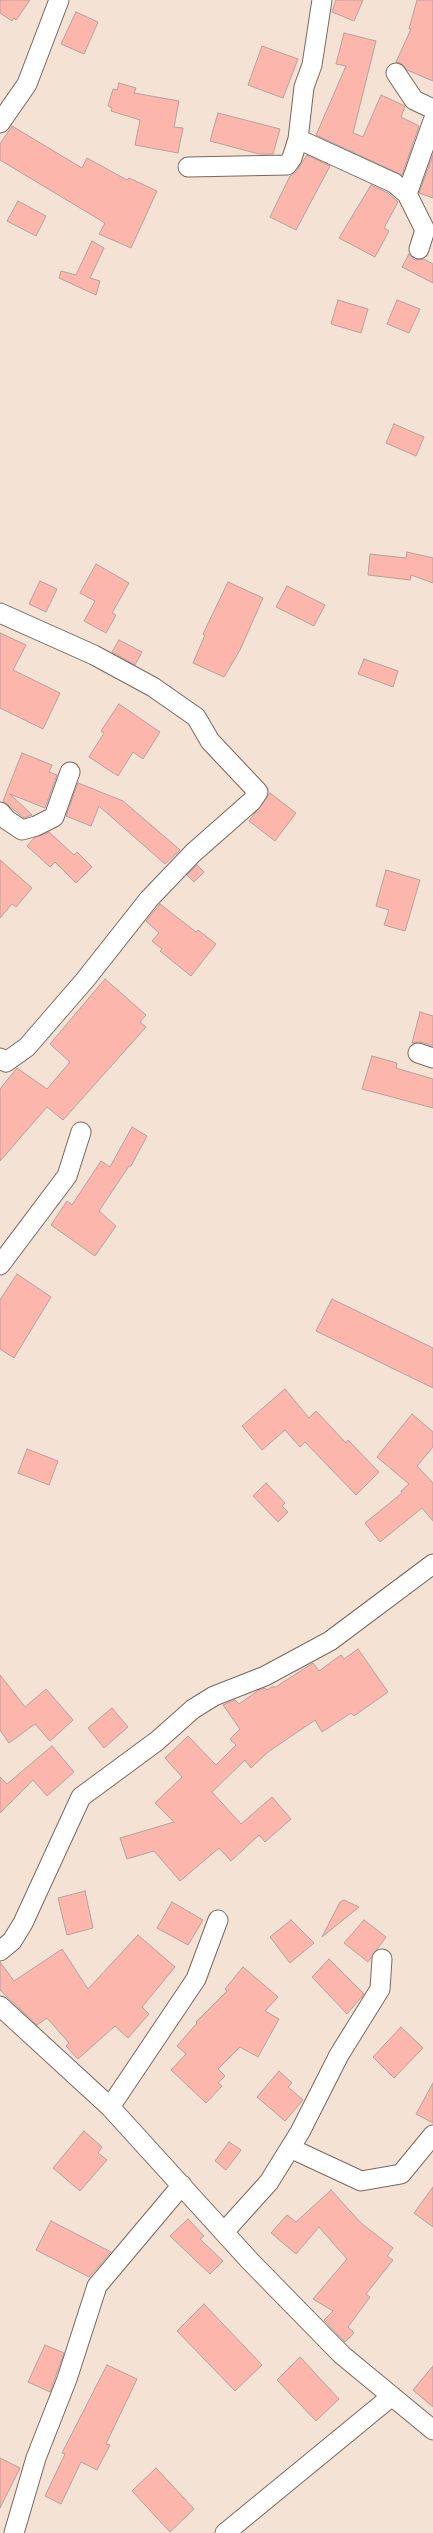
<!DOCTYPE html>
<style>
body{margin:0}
canvas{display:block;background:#f4e3d5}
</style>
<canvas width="433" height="2533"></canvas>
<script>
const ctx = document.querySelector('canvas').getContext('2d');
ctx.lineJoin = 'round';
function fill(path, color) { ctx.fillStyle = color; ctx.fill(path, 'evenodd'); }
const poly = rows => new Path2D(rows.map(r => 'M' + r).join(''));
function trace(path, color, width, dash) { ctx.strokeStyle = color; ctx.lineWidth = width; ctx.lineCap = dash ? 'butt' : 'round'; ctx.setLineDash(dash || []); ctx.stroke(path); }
const building = poly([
 [0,0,30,0,16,20,14,18,12,21,0,13,0,0],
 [336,0,363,0,354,21,332,12,336,0],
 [417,0,433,0,433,81,407,70,401,63,396,62,411,29,409,29,417,0],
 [76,12,98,22,84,54,61,44,76,12],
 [344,33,376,41,353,133,363,137,381,95,405,106,401,117,419,126,402,175,316,135,346,66,336,64,344,33],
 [262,46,298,59,283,98,248,85,262,46],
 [119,83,136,88,134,93,179,101,174,127,183,128,178,153,135,145,140,120,111,111,112,108,108,106,113,89,117,90,119,83],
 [218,113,280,129,273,154,259,154,210,141,218,113],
 [12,126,82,168,87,158,127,180,129,178,157,191,131,248,99,234,105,223,0,160,0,144,12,126],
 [307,155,330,166,296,230,270,217,290,176,296,172,307,155],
 [433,155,433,198,419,193,433,155],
 [371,185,388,193,398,202,384,228,389,231,375,257,339,238,371,185],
 [18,201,46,216,36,236,7,221,18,201],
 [92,241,104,248,90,278,100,281,96,295,59,278,61,271,76,275,92,241],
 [409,254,415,260,424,259,433,264,433,283,402,267,409,254],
 [338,300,368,309,361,333,331,324,338,300],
 [397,300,420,309,409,333,387,324,397,300],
 [394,424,424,437,416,456,386,443,394,424],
 [407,552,433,558,433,583,411,575,410,580,368,575,370,554,406,558,407,552],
 [96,564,129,583,112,613,116,615,106,633,84,621,95,601,80,593,96,564],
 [40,581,57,589,46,612,29,604,40,581],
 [228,582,263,598,240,650,224,677,193,663,205,635,203,634,228,582],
 [287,586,325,605,314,626,276,607,287,586],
 [0,633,26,645,13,670,60,693,43,729,0,708,0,633],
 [119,640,142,652,135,665,112,652,119,640],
 [364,659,398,671,393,687,358,674,364,659],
 [119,704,160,732,143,759,133,752,118,776,89,757,104,733,101,731,119,704],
 [22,753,52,765,49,772,57,775,45,808,10,794,32,815,24,818,3,801,22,753],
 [78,783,123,801,180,850,165,864,99,806,91,826,66,816,78,783],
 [270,793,296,813,275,841,249,821,270,793],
 [49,832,74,855,77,852,92,867,76,883,55,862,50,867,27,846,34,838,49,832],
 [0,860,32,888,16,907,12,904,0,918,0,860],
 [197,865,204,872,194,882,187,875,197,865],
 [386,870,420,880,405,931,384,925,389,910,376,906,386,870],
 [160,904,196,932,198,930,216,944,191,976,160,951,162,949,152,941,159,933,146,921,160,904],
 [105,979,146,1015,140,1022,146,1027,63,1120,47,1107,0,1161,0,1089,17,1068,47,1089,70,1062,50,1044,105,979],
 [420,1012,433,1016,433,1046,421,1042,412,1043,420,1012],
 [372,1056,397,1063,396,1068,433,1079,433,1108,362,1089,372,1056],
 [132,1127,147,1136,131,1166,129,1166,99,1211,116,1226,95,1256,51,1225,67,1201,72,1205,101,1161,110,1167,132,1127],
 [17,1274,51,1297,14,1358,0,1349,0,1300,17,1274],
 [332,1299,433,1348,433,1388,316,1331,332,1299],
 [285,1389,309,1418,316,1411,346,1443,348,1440,379,1472,356,1495,305,1442,300,1447,285,1430,262,1450,242,1426,285,1389],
 [412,1414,433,1432,433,1447,417,1466,433,1483,433,1521,422,1508,380,1542,365,1523,402,1493,401,1491,409,1484,377,1457,412,1414],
 [27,1449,58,1461,49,1485,18,1473,27,1449],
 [266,1483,285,1503,282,1506,288,1512,278,1522,253,1496,266,1483],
 [358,1649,388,1692,354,1716,351,1713,322,1732,315,1720,268,1752,251,1768,245,1760,212,1792,241,1824,272,1797,291,1819,265,1842,259,1835,231,1861,219,1848,180,1881,154,1851,127,1859,120,1838,174,1822,155,1803,182,1777,165,1758,188,1736,216,1765,236,1745,230,1739,240,1729,223,1705,235,1700,239,1704,259,1690,265,1688,267,1690,273,1686,274,1688,313,1663,319,1671,341,1655,344,1659,358,1649],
 [0,1675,25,1707,46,1689,73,1720,50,1741,35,1724,9,1743,0,1730,0,1675],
 [112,1708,128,1727,104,1748,88,1728,112,1708],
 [52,1746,74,1772,47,1796,33,1780,0,1813,0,1777,7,1784,52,1746],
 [85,1891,93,1928,67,1935,58,1898,85,1891],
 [344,1900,359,1907,322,1937,340,1902,344,1900],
 [172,1902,203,1920,188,1945,157,1928,172,1902],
 [291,1920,314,1943,290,1963,270,1937,291,1920],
 [364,1920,386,1937,368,1962,344,1943,364,1920],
 [138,1935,175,1967,142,2007,149,2014,128,2038,115,2026,78,2059,66,2046,69,2043,47,2018,37,2025,0,1990,0,1962,14,1981,62,1949,88,1989,138,1935],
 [329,1959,364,1994,347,2014,312,1977,329,1959],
 [243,1967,278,1997,265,2011,279,2019,258,2057,240,2047,218,2069,225,2076,218,2083,222,2086,206,2103,171,2070,186,2054,177,2046,197,2023,196,2022,227,1991,225,1989,243,1967],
 [401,2027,423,2048,394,2078,373,2057,401,2027],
 [279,2071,292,2083,288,2087,303,2100,285,2121,257,2097,279,2071],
 [433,2083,433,2123,416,2114,433,2083],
 [84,2131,102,2147,98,2153,107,2160,80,2191,53,2168,84,2131],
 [229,2142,241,2150,226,2170,215,2161,229,2142],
 [433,2187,433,2227,414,2213,433,2187],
 [331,2190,361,2223,393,2248,387,2256,393,2260,366,2294,370,2297,348,2327,354,2333,345,2342,324,2320,333,2311,313,2299,347,2259,319,2227,296,2254,271,2233,287,2215,296,2222,331,2190],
 [188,2219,204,2236,200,2239,223,2261,210,2274,170,2236,188,2219],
 [51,2221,111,2252,89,2277,36,2250,51,2221],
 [204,2304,262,2365,235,2391,177,2331,204,2304],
 [45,2345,64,2353,50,2392,28,2382,45,2345],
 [300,2357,339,2399,316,2421,277,2380,300,2357],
 [107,2365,137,2379,106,2444,110,2445,97,2470,81,2462,61,2504,45,2496,65,2454,62,2453,107,2365],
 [433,2366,433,2407,413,2390,433,2366],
 [0,2458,20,2468,0,2508,0,2458],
 [156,2468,194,2509,170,2532,132,2491,156,2468]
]);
fill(building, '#fcb6ac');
trace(building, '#b7a19d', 1);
const street = poly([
 [396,73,414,100,433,109],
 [0,123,27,84,59,0],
 [298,139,394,183,407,194,425,230,419,249],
 [188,167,287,165,292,158,298,139,304,87,312,65,322,0],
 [407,194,433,121],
 [0,613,94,655,153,687,196,717,210,741,258,792,252,801,193,853,149,899,85,980,27,1047,6,1062,0,1058],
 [0,812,7,820,22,830,36,826,54,817,70,772],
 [418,1053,433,1058],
 [0,1265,67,1176,81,1132],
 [0,1951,12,1941,23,1923,81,1797,157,1741,193,1709,214,1696,265,1676,330,1641,433,1564],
 [0,2006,110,2107,250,2261,342,2355,433,2430],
 [110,2107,196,1979,218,1920],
 [290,2148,361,2181,401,2174,433,2135],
 [224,2232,269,2182,300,2132,339,2055,380,1989,382,1959],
 [14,2533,36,2458,67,2379,97,2286,182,2185],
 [225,2533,392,2396]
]);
trace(street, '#78695d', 21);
trace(street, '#fff', 19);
</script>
